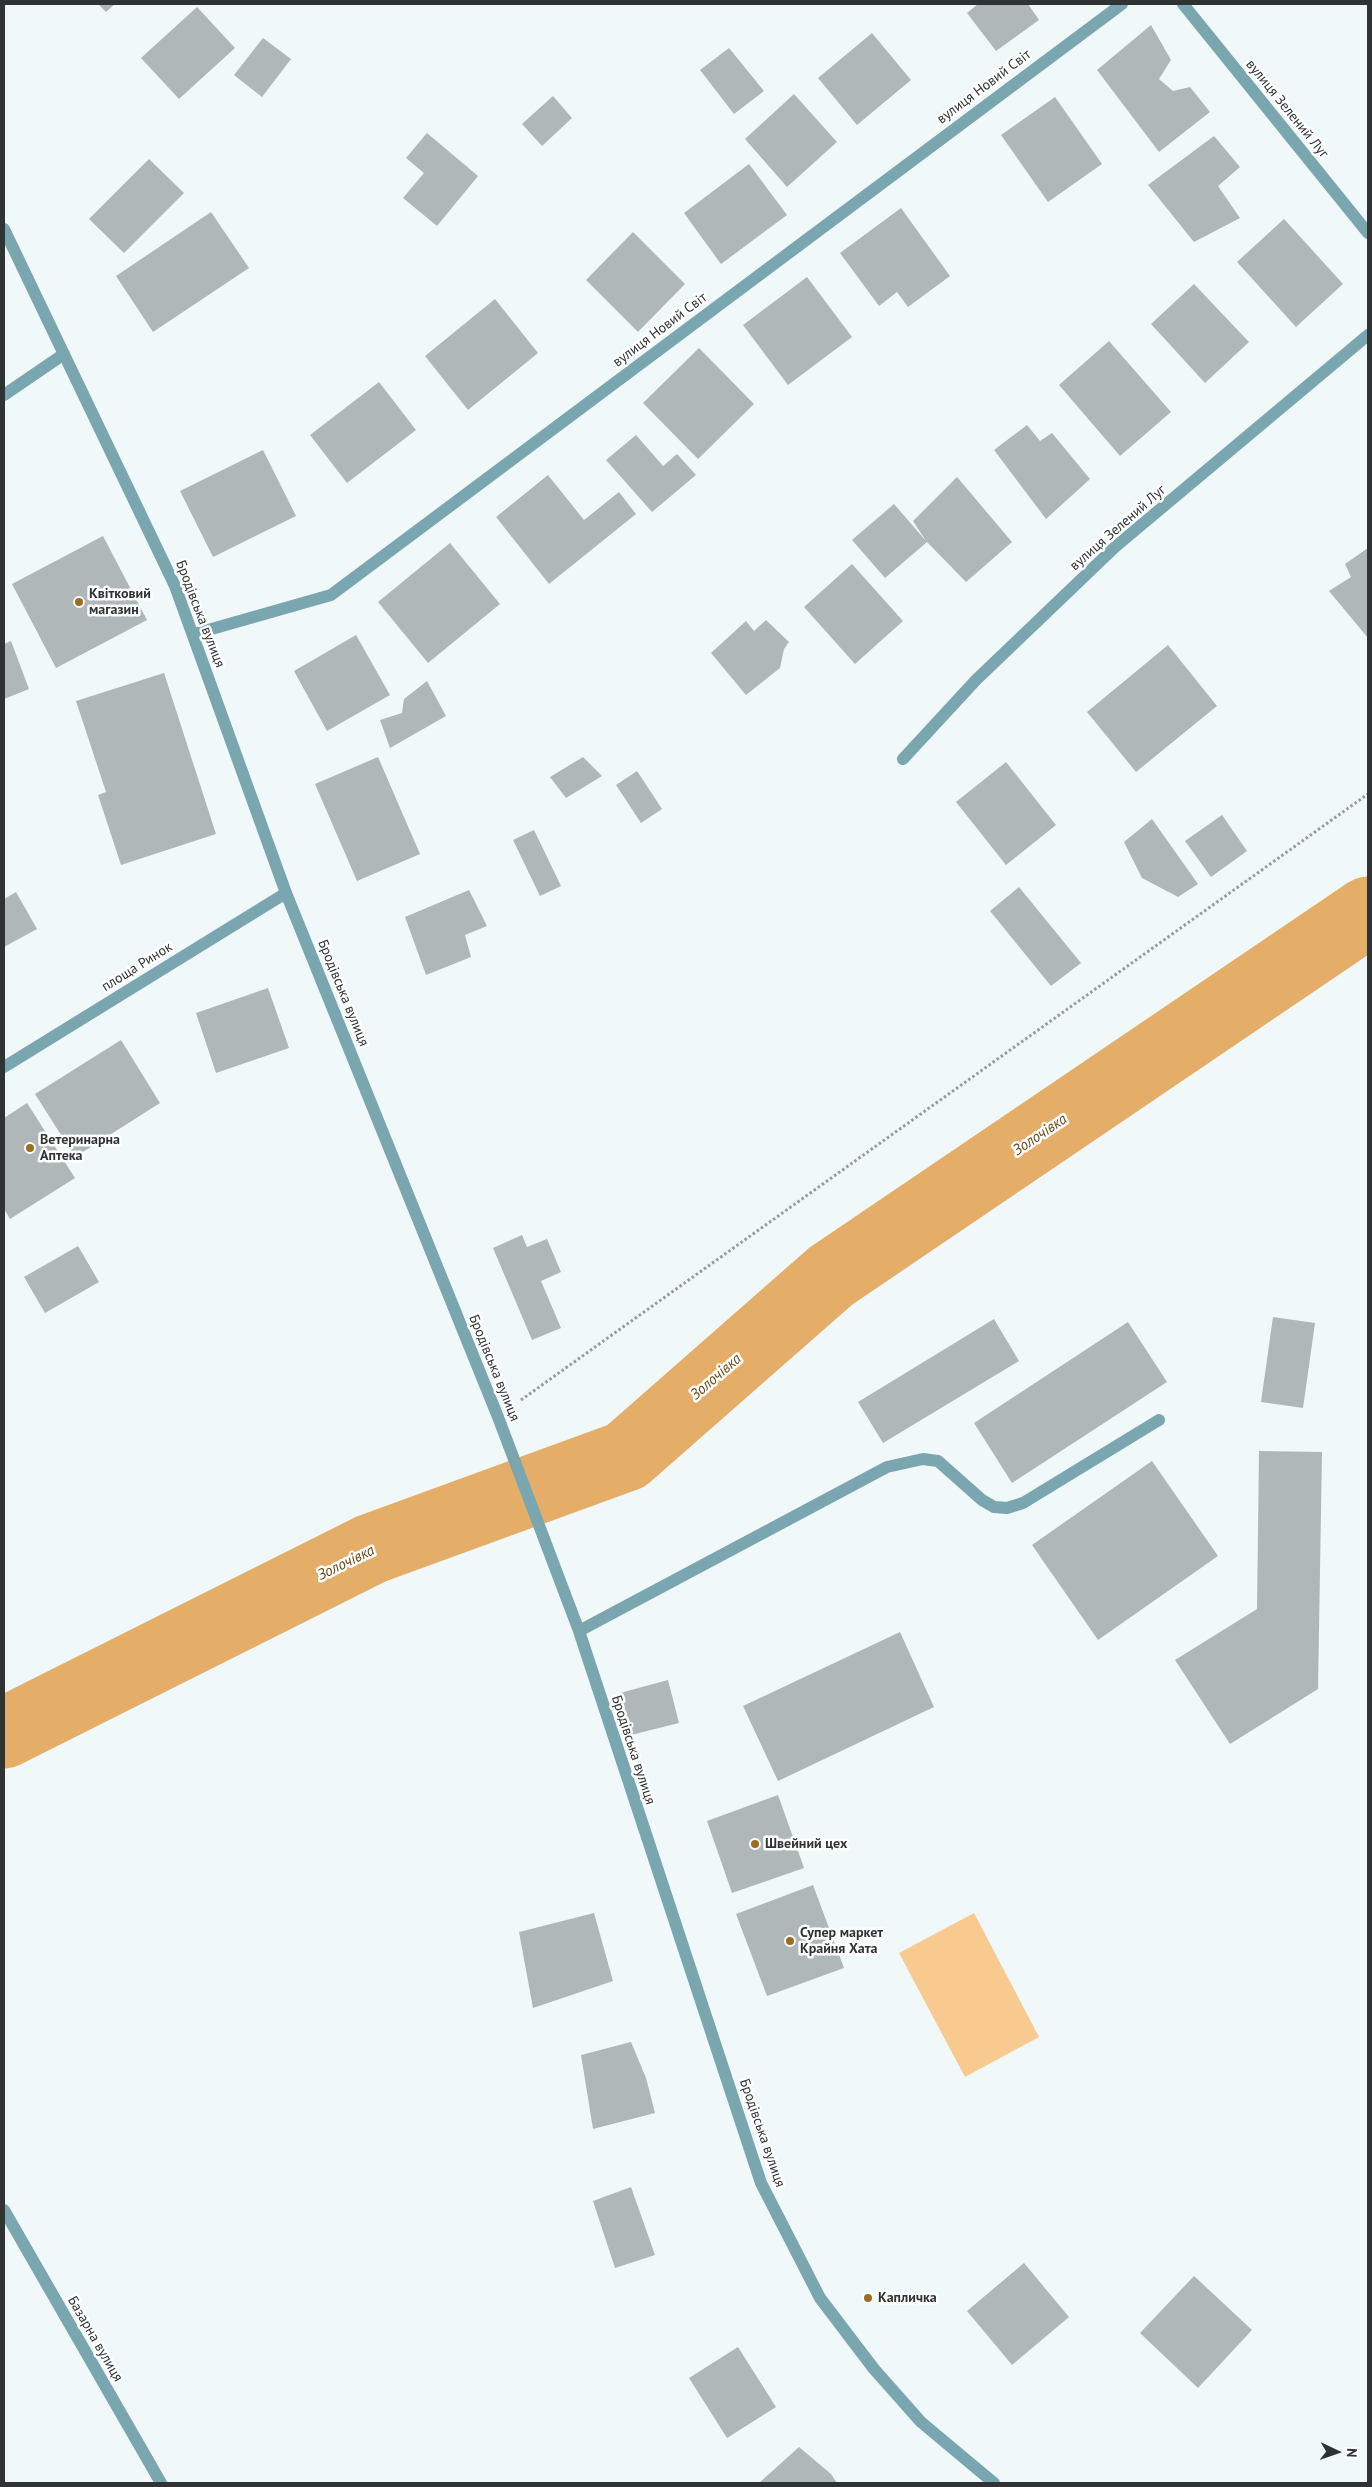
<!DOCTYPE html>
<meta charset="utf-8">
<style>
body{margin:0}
#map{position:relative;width:1372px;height:2487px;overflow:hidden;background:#f0f8f9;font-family:"PT Sans",sans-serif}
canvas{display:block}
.frame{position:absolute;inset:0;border:5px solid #303334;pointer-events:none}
.north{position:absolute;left:1312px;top:2427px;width:50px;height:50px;-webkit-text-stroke:4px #fff;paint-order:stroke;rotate:93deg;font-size:14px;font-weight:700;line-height:20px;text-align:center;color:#303334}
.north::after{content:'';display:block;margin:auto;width:18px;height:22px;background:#303334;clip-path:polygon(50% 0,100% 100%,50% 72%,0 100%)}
</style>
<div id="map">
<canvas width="1372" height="2487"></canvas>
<div class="frame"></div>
<div class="north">N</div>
</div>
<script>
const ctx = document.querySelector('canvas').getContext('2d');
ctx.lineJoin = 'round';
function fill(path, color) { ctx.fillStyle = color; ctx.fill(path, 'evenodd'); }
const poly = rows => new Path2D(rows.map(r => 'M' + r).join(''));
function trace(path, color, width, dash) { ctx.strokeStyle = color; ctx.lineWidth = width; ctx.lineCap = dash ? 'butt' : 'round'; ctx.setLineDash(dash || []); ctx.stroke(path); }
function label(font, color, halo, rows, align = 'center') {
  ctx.font = font + ' "PT Sans",sans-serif'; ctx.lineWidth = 5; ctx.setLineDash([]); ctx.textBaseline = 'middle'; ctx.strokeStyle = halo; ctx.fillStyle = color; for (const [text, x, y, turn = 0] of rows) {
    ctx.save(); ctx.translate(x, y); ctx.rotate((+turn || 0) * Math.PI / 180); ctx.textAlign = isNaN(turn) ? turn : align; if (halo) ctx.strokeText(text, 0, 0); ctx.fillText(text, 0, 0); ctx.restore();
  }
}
fill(poly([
 [974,1913,1039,2037,965,2077,899,1953]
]), '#f8ca90');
trace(poly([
 [4,1733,371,1549,626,1456,831,1276,1368,912]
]), '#e5ae68', 71);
fill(poly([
 [98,4,115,4,106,12],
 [978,4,1028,4,1039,20,996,51,967,13],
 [197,7,235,48,179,99,141,58],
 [1151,25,1171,60,1159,79,1173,91,1190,87,1210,112,1159,152,1097,70],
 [872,33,911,80,857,125,818,78],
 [263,38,291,59,262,97,234,75],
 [729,48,764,91,734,114,700,70],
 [794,94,837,142,787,187,745,139],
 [553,96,572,118,542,146,522,124],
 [1055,97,1102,164,1048,202,1001,135],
 [427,133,478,176,437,226,403,198,424,173,406,158],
 [1214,136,1240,167,1218,186,1240,218,1194,242,1148,185],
 [149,159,184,193,124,253,89,219],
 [749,164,787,215,721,264,684,213],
 [901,208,950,276,908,307,897,292,879,306,840,253],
 [211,212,249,268,153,332,116,276],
 [1284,219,1343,284,1296,327,1237,262],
 [633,232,685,284,638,332,586,280],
 [807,277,852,337,788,385,743,325],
 [1194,284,1249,342,1205,383,1151,324],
 [495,299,538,353,468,410,425,356],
 [1109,341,1171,412,1120,456,1059,385],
 [699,348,754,404,698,459,643,403],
 [379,382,416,430,347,483,310,435],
 [1027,425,1040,441,1052,433,1090,479,1046,519,994,450],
 [636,435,663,466,677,454,696,475,652,512,606,460],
 [263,450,296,516,213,557,180,491],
 [548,475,584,520,619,492,636,514,549,584,496,517],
 [957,477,1012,542,966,582,927,542,885,578,852,540,894,504,926,541,913,521],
 [103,536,147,620,56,668,12,584],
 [450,543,500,604,428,663,378,602],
 [1368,548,1368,638,1329,591,1351,577,1345,564],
 [852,564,903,621,855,664,804,607],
 [766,620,789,642,784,649,780,668,746,695,711,653,746,621,754,631],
 [356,635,390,695,327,731,294,671],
 [11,641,29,689,4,699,4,644],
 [1168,645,1217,706,1136,772,1087,712],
 [164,673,216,834,121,865,98,795,106,792,76,701],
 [427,681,446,716,390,748,380,720,402,713,404,699],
 [378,757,420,854,357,881,315,784],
 [583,757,602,776,566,798,550,777],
 [1006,762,1056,825,1006,865,956,802],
 [637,771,662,809,641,823,616,785],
 [1222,815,1247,851,1211,877,1185,841],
 [1152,819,1198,884,1178,897,1142,878,1124,842],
 [534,830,561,886,540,896,513,840],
 [1019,887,1081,963,1051,986,990,911],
 [469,890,487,926,465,935,471,957,426,975,405,917],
 [16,892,37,929,4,947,4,899],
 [268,988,289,1048,216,1073,196,1013],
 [121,1040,160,1103,75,1157,35,1094],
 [27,1103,75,1178,10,1219,4,1209,4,1118],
 [522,1235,527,1247,547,1239,561,1272,541,1281,561,1328,532,1340,493,1248],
 [78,1246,99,1282,45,1313,24,1277],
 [1273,1317,1315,1323,1303,1408,1261,1402],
 [994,1319,1019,1361,883,1443,858,1402],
 [1128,1322,1167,1382,1012,1483,974,1423],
 [1259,1451,1322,1452,1318,1689,1230,1744,1175,1660,1257,1609],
 [1152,1461,1218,1556,1098,1640,1032,1545],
 [900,1632,934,1707,778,1781,743,1706],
 [668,1680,679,1723,631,1735,620,1693],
 [778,1795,804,1868,732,1893,707,1821],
 [813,1885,844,1968,767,1996,736,1914],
 [594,1913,613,1981,533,2008,519,1932],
 [631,2042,646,2078,655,2113,593,2129,581,2055],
 [631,2187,655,2255,615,2268,593,2201],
 [1024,2263,1069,2317,1012,2365,967,2311],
 [1194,2276,1252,2330,1198,2388,1140,2333],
 [738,2347,776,2407,727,2438,689,2378],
 [799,2447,831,2474,837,2483,759,2483]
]), '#b0b7b9');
trace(poly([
 [521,1400,1368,794]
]), '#969b9c', 3, [2.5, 2.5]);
trace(poly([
 [1183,4,1368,233],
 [4,229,175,586,286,893,498,1417,579,1631,761,2183,820,2298,874,2369,921,2422,994,2483],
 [4,395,64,354],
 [194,634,331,595,1122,4],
 [903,759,976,680,1115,547,1368,335],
 [4,1067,286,893],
 [579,1631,887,1467,923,1459,938,1461,982,1500,994,1507,1007,1508,1023,1503,1159,1420],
 [4,2210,161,2483]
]), '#7aa6af', 12);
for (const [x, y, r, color] of [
 [79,602,5,"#9e6c21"],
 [30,1148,5,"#9e6c21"],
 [755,1844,5,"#9e6c21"],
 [790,1941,5,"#9e6c21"],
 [868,2298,5,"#9e6c21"]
]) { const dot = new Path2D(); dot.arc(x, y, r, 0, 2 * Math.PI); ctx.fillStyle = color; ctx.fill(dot); trace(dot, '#fff', 2); }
label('14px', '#303334', '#fff', [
 ["вулиця Новий Світ",984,87,-37],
 ["вулиця Зелений Луг",1287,109,51],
 ["вулиця Новий Світ",660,330,-37],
 ["вулиця Зелений Луг",1118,528,-41],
 ["Бродівська вулиця",200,614,69],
 ["площа Ринок",137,967,-32],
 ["Бродівська вулиця",343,993,68],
 ["Бродівська вулиця",494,1368,68],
 ["Бродівська вулиця",633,1750,72],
 ["Бродівська вулиця",762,2133,71],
 ["Базарна вулиця",95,2339,60]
]);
label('bold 14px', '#303334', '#fff', [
 ["Квітковий",89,594],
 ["магазин",89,610],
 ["Ветеринарна",40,1140],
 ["Аптека",40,1156],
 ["Швейний цех",765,1844],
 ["Супер маркет",800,1933],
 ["Крайня Хата",800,1949],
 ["Капличка",878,2298]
], 'left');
label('italic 15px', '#6d4913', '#fff', [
 ["Золочівка",1040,1135,-34],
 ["Золочівка",716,1377,-41],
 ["Золочівка",346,1563,-26]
]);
</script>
